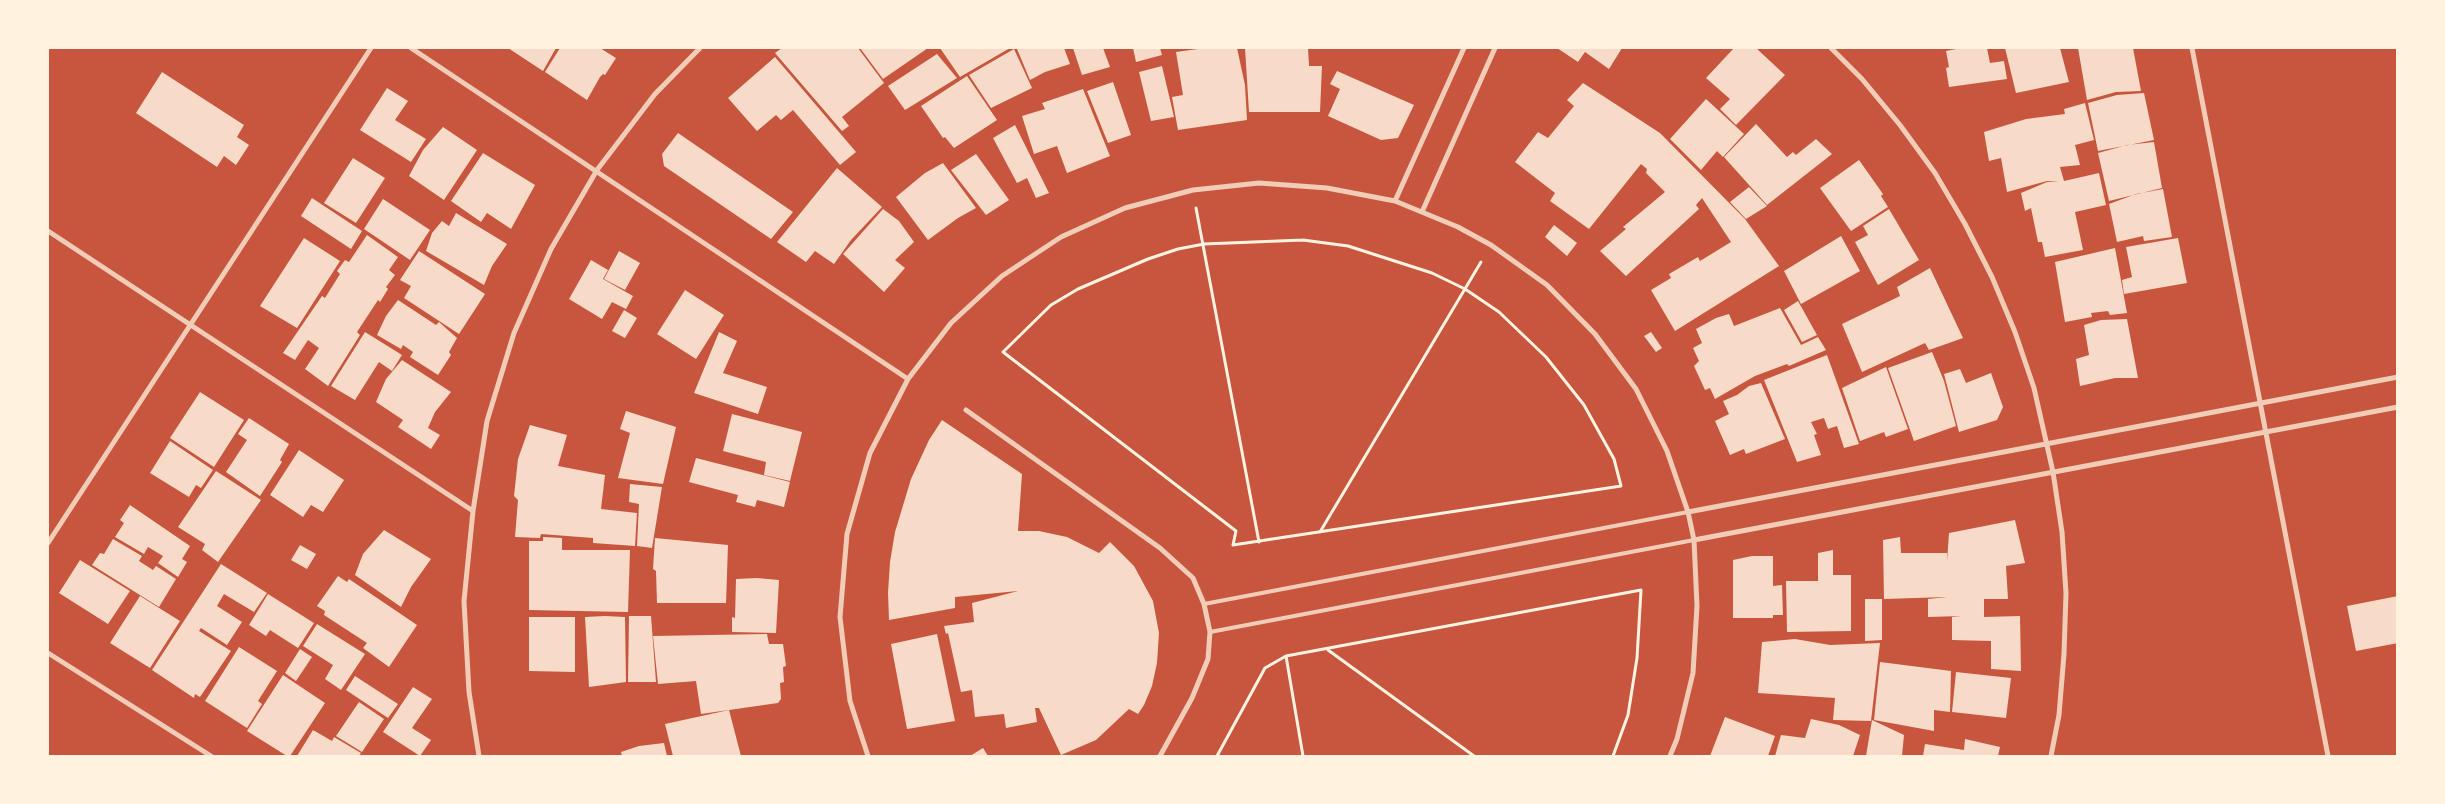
<!DOCTYPE html>
<style>
body{margin:0}
#map{position:relative;width:2445px;height:804px;overflow:hidden;background:#c8553d;font-family:Signika,sans-serif}
canvas{display:block}
.frame{position:absolute;inset:0;border:49px solid #fff3e0;pointer-events:none}
</style>
<div id="map">
<canvas width="2445" height="804"></canvas>
<div class="frame"></div>
</div>
<script>
const ctx = document.querySelector('canvas').getContext('2d');
ctx.lineJoin = 'round';
function fill(path, color) { ctx.fillStyle = color; ctx.fill(path, 'evenodd'); }
const poly = rows => new Path2D(rows.map(r => 'M' + r).join(''));
function trace(path, color, width, dash) { ctx.strokeStyle = color; ctx.lineWidth = width; ctx.lineCap = dash ? 'butt' : 'round'; ctx.setLineDash(dash || []); ctx.stroke(path); }
fill(poly([
 [508,48,556,48,543,71],
 [560,48,600,48,616,58,605,75,603,74,600,77,587,100,545,72],
 [782,48,858,48,884,83,842,117,849,126,842,131,775,53],
 [860,48,928,48,883,79],
 [940,48,1010,48,960,77],
 [1020,48,1064,48,1070,64,1045,72,1030,80,1017,49],
 [1073,48,1103,48,1110,67,1082,75],
 [1133,48,1160,48,1162,55,1136,62],
 [1205,48,1237,48,1245,85,1247,120,1178,130,1172,97,1183,95,1176,52],
 [1245,48,1308,48,1309,66,1322,66,1320,112,1249,112],
 [1557,48,1622,48,1609,69,1585,52,1578,62],
 [1734,48,1756,48,1785,75,1736,125,1720,109,1730,99,1706,78],
 [1961,48,1987,48,1990,63,2004,61,2007,79,1949,87,1946,68,1949,67,1946,51],
 [2005,48,2060,48,2069,82,2016,93],
 [2078,48,2133,48,2141,91,2116,92,2087,100],
 [1014,49,1032,88,991,108,969,75],
 [937,54,957,78,905,110,888,86],
 [775,57,856,152,840,165,793,110,781,120,776,115,757,131,728,98],
 [1162,66,1174,117,1151,121,1139,72],
 [1337,71,1414,105,1398,138,1381,140,1328,116,1340,89,1330,84],
 [162,72,244,125,237,137,249,145,236,165,224,156,217,167,136,113],
 [967,76,997,120,954,148,945,137,943,138,921,106],
 [1113,82,1131,135,1108,143,1087,91],
 [1583,83,1660,133,1745,219,1779,266,1675,331,1651,290,1671,278,1669,274,1698,257,1700,261,1731,242,1702,198,1696,205,1699,209,1626,276,1600,251,1626,229,1623,227,1665,192,1646,173,1647,169,1641,164,1589,229,1550,201,1555,193,1515,162,1538,132,1548,138,1574,106,1567,100],
 [387,88,408,101,395,120,426,139,411,162,360,130],
 [1083,89,1110,156,1067,173,1057,146,1034,154,1022,116,1045,109,1042,103],
 [2144,93,2154,140,2098,151,2088,103,2117,95],
 [1706,99,1744,134,1723,157,1717,151,1701,170,1670,139],
 [2085,103,2094,140,2075,145,2080,165,2060,167,2064,181,2099,173,2106,205,2075,212,2083,250,2045,257,2042,242,2038,242,2031,208,2025,211,2021,193,2047,182,2059,181,2047,181,2007,192,2001,158,1989,161,1984,132,2026,119,2065,114,2064,109],
 [1756,124,1787,157,1793,152,1796,155,1816,139,1832,154,1767,205,1724,157],
 [1015,125,1049,193,1036,198,1027,178,1017,183,993,138],
 [443,127,477,150,444,200,409,176,423,150],
 [678,133,793,212,771,239,664,166,662,154],
 [2154,142,2162,188,2109,201,2098,153,2127,145],
 [483,153,535,185,511,229,487,213,481,222,451,201],
 [976,154,1009,200,986,215,951,170],
 [353,158,385,178,356,223,324,203],
 [1859,160,1883,194,1881,196,1888,207,1851,231,1820,188],
 [943,163,976,208,958,218,928,240,896,197,925,173],
 [837,168,882,207,851,240,834,264,815,251,806,262,777,242],
 [1749,187,1767,206,1746,219,1730,202],
 [2163,189,2172,237,2144,241,2143,236,2117,242,2109,204,2136,194],
 [312,198,362,231,351,249,301,216],
 [383,199,430,230,410,260,364,229],
 [883,209,899,221,914,242,895,260,905,268,884,292,843,254],
 [1889,209,1919,260,1878,285,1855,242,1868,235,1863,226],
 [456,213,507,244,492,266,484,285,426,251,432,233,442,221,449,226],
 [1554,225,1577,243,1567,256,1545,237],
 [367,235,398,257,389,270,395,275,386,287,388,289,380,302,378,300,357,332,360,335,328,386,305,369,319,348,308,340,295,360,283,353,322,296,325,298,340,274,337,271,345,260,349,262],
 [1841,236,1860,271,1801,304,1784,271],
 [304,238,340,261,297,328,260,306],
 [2178,238,2187,283,2124,294,2122,280,2132,277,2126,247],
 [2115,248,2127,313,2110,315,2108,311,2091,313,2092,317,2065,322,2055,262],
 [419,251,485,294,459,334,404,298,411,286,400,280],
 [619,251,640,263,625,290,604,279],
 [591,260,608,270,603,279,633,296,626,309,612,302,602,319,569,299],
 [1930,268,1963,338,1929,350,1925,343,1862,372,1842,324,1900,296,1897,287],
 [685,290,724,315,696,359,657,334],
 [398,300,436,325,439,322,457,338,449,352,451,355,438,375,410,357,413,352,403,345,401,349,377,335,386,316],
 [1798,301,1817,335,1802,342,1784,310],
 [1780,308,1801,345,1818,337,1826,350,1789,366,1787,364,1755,376,1715,399,1710,388,1705,390,1694,366,1699,361,1693,348,1702,343,1696,329,1716,318,1729,314,1734,326],
 [624,310,637,318,625,338,612,331],
 [2127,319,2138,378,2115,378,2080,386,2076,359,2089,355,2084,325,2101,320],
 [365,332,402,355,392,371,379,362,355,400,331,386],
 [719,332,737,341,723,373,767,387,758,414,694,393],
 [1651,332,1662,348,1656,352,1644,336],
 [1932,352,1944,381,1956,426,1914,441,1888,368],
 [1827,355,1859,444,1844,448,1837,426,1828,429,1824,418,1811,422,1817,434,1814,435,1821,455,1797,462,1764,380],
 [402,360,451,392,435,412,428,428,440,435,431,449,398,427,403,420,376,402,386,379],
 [1886,367,1908,429,1886,437,1884,432,1860,441,1842,388],
 [1960,369,1966,383,1991,373,2003,407,1997,420,1959,432,1944,374],
 [1761,383,1785,439,1746,454,1744,449,1730,455,1715,421,1729,414,1723,401,1737,395,1749,386],
 [200,392,244,420,214,467,170,438],
 [626,411,676,427,663,484,618,478,630,433,620,429],
 [732,414,802,432,790,481,764,475,766,462,723,451],
 [249,418,289,444,280,460,282,462,260,496,226,472,247,440,238,434],
 [942,420,1022,474,1018,531,1039,531,1067,537,1099,553,1110,542,1134,566,1153,601,1159,633,1157,663,1152,686,1144,705,1138,714,1129,709,1096,740,1061,755,1039,708,1035,708,1037,722,1006,728,1004,714,975,717,972,690,961,692,948,633,946,634,944,626,974,622,972,603,1018,591,955,597,955,608,889,620,888,593,890,562,895,532,911,479,929,440],
 [530,425,567,435,558,466,605,475,601,509,637,513,635,546,593,543,593,538,541,534,540,538,515,537,518,500,514,496,518,459],
 [170,441,213,470,201,488,196,485,189,497,150,473],
 [299,450,344,480,323,512,311,505,303,517,270,495],
 [696,458,790,482,784,507,757,500,755,507,736,502,738,495,689,482],
 [216,471,261,500,218,562,202,550,205,544,178,527],
 [630,484,662,487,652,548,637,546,639,504,629,502],
 [130,505,190,546,182,559,187,562,178,577,158,563,163,556,148,547,144,554,115,537,124,523,120,520],
 [2015,520,2025,563,2006,566,2008,599,1984,599,1984,617,2020,616,2021,671,1991,669,1991,641,1952,640,1952,617,1961,616,1928,617,1928,599,1947,597,1884,599,1883,540,1900,537,1901,553,1947,553,1947,561,1949,533],
 [384,530,431,559,411,587,401,607,355,575,363,554],
 [543,537,562,538,562,550,630,550,628,612,529,610,529,541,543,541],
 [655,538,728,545,726,603,657,603,656,571,653,569],
 [113,539,142,556,139,561,153,570,156,566,176,579,159,607,92,565,100,553,104,554],
 [300,545,316,554,307,569,291,560],
 [1833,550,1833,575,1851,575,1851,631,1787,632,1786,581,1818,581,1818,553],
 [1752,556,1773,556,1773,586,1782,585,1783,615,1773,615,1773,618,1733,618,1733,560],
 [80,560,130,591,108,624,59,593],
 [221,564,267,593,254,612,224,594,217,606,242,622,227,645,201,628,199,631,231,651,200,697,195,694,194,698,152,670],
 [338,576,347,582,349,579,417,625,389,667,363,648,367,643,324,615,325,611,317,606],
 [757,578,779,580,776,633,732,632,732,617,735,618,736,579],
 [268,594,314,623,298,648,270,630,266,636,249,625],
 [140,596,180,621,150,668,110,643],
 [2398,596,2398,643,2356,651,2347,606],
 [1865,599,1882,599,1882,640,1865,641],
 [605,616,625,617,626,682,589,687,585,617],
 [629,616,651,616,656,682,628,682],
 [529,617,575,617,575,672,529,671],
 [317,624,365,654,341,690,325,679,333,665,303,646],
 [767,634,769,644,783,644,786,666,783,667,784,682,780,683,781,699,778,703,701,714,696,681,658,684,653,636],
 [937,634,955,721,907,729,891,644],
 [1795,639,1830,645,1880,643,1871,721,1833,720,1835,698,1758,693,1762,642],
 [239,647,277,671,258,701,262,704,247,728,205,701],
 [300,649,312,657,296,681,285,673],
 [1880,662,1951,671,1950,712,1934,710,1934,731,1874,720],
 [1956,672,2011,678,2006,718,1952,712],
 [283,675,325,703,290,756,287,756,247,731],
 [355,676,398,704,388,718,346,690],
 [413,687,432,699,412,728,431,740,420,756,383,732],
 [359,702,384,719,362,752,336,736],
 [729,710,741,756,673,756,665,724],
 [1725,717,1775,736,1768,756,1710,756],
 [1811,719,1839,725,1860,735,1853,756,1775,756,1781,735,1805,738],
 [1872,720,1904,735,1902,756,1866,756],
 [313,730,332,741,334,737,361,753,359,756,297,756],
 [1965,739,2000,747,1998,756,1923,756,1925,744,1964,750],
 [664,743,667,756,622,756,621,752,639,746],
 [983,748,988,756,970,756]
]), '#f7dbc8');
trace(poly([
 [1196,208,1259,542],
 [1303,240,1348,246,1432,273,1465,289,1499,312,1546,357,1584,405,1614,459,1621,486,1233,545,1236,531,1003,352,1051,305,1078,289,1148,259,1178,249,1204,244,1303,240],
 [1320,532,1481,262],
 [1328,650,1474,756],
 [1286,656,1303,756],
 [1217,756,1265,668,1286,656,1641,590,1637,658,1628,715,1613,756]
]), '#fff3e0', 3);
trace(poly([
 [1204,604,1688,512],
 [1210,632,1694,540]
]), '#f1ccb7', 4);
trace(poly([
 [411,48,908,379],
 [1831,48,1862,79,1900,125,1935,173,1965,224,1992,277,2015,332,2034,388,2053,472,2062,532,2066,593,2064,654,2059,715,2051,756],
 [2192,48,2328,756],
 [1395,201,1464,48],
 [1422,212,1495,48],
 [48,231,473,511],
 [966,410,1160,548,1193,578,1204,604,1210,632,1208,659,1192,698,1160,756],
 [1688,512,2398,377],
 [1694,540,2398,407],
 [48,543,371,48],
 [48,653,211,756],
 [479,756,469,692,464,601,473,511,487,421,514,333,551,249,597,170,655,94,700,48],
 [868,756,850,701,840,617,847,534,870,453,908,379,951,323,1002,276,1061,237,1125,208,1193,190,1259,183,1327,188,1395,201,1458,227,1491,245,1547,285,1595,334,1636,389,1667,451,1688,512,1694,540,1697,606,1693,673,1677,739,1670,756]
]), '#f1ccb7', 5);
</script>
